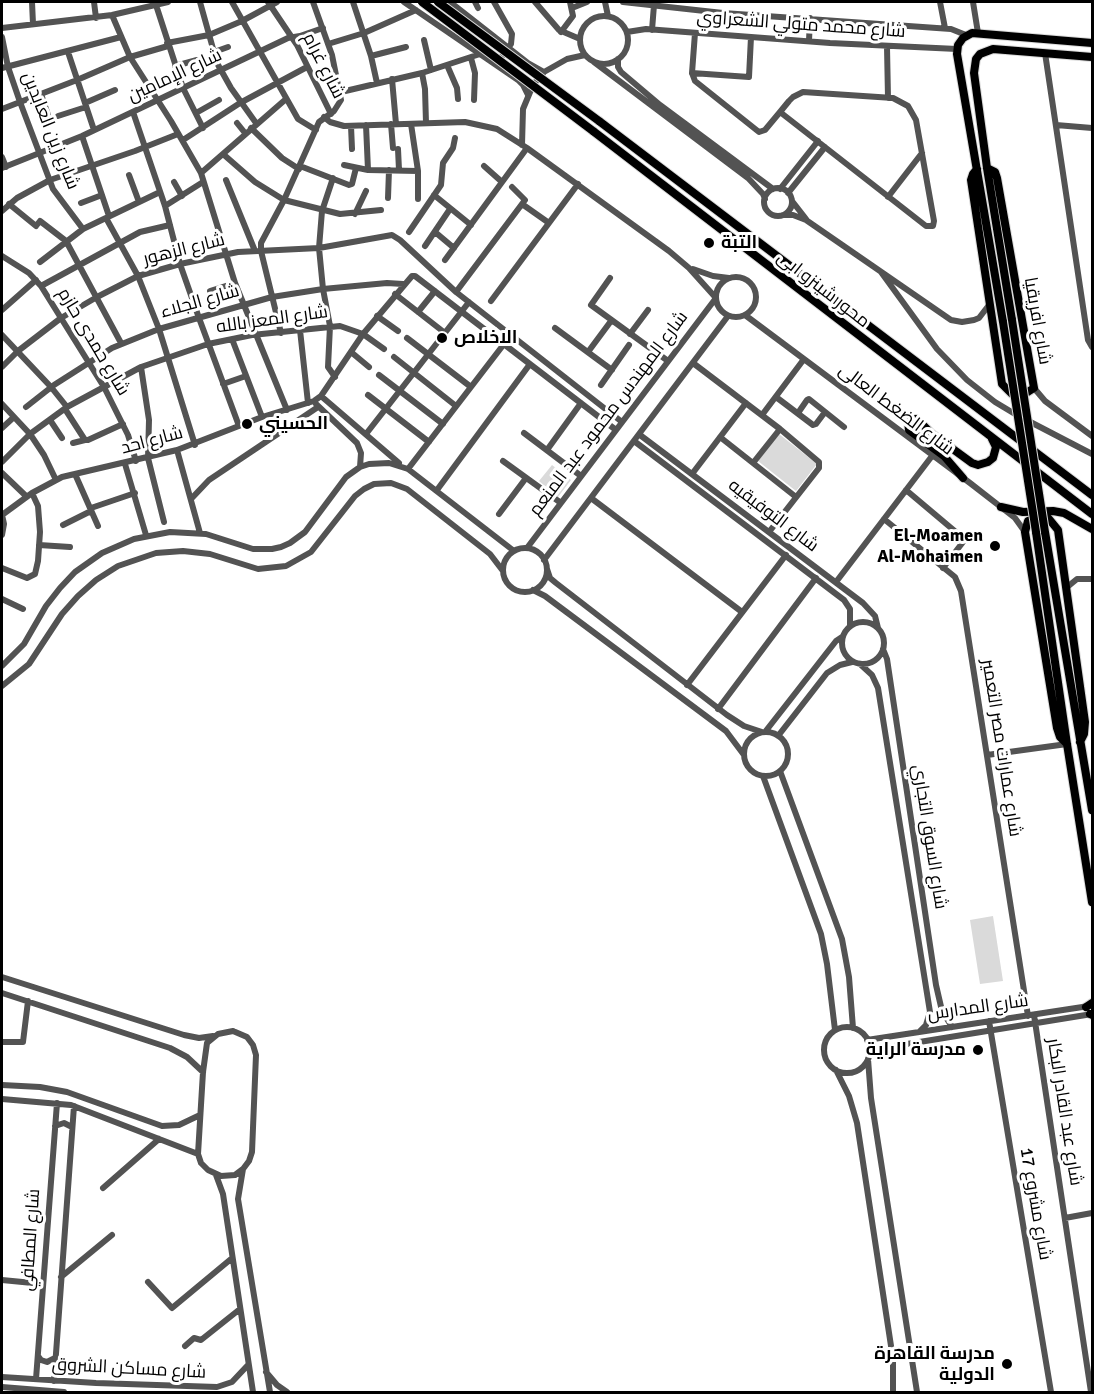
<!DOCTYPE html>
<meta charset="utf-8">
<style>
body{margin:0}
#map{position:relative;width:1094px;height:1394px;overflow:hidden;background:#fff;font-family:Signika,sans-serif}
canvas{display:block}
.frame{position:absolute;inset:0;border:3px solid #000;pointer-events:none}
</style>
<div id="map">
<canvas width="1094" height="1394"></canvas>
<div class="frame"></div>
</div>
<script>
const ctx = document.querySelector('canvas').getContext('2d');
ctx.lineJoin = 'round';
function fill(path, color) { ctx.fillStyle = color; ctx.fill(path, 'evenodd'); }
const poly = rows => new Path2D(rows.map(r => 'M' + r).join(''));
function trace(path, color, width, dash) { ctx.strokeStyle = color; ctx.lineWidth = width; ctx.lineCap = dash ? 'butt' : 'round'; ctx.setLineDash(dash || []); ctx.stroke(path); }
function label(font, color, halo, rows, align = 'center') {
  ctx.font = font + ' Signika,Cairo,sans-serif'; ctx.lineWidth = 6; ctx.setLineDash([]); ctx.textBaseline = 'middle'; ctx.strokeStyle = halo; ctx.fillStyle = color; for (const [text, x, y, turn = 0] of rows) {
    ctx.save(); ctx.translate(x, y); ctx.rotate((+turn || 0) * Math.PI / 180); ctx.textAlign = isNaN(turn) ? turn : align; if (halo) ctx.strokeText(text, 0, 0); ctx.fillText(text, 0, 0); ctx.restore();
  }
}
fill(poly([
 [779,434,817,464,796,491,758,461],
 [552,465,571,480,558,497,539,481],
 [993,916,1003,981,980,984,970,920]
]), '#dadada');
const major = poly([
 [599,121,1092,495],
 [593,131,1092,514],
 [977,169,973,174,971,180,1002,384,1012,394,1023,395,1034,388,997,178,995,172,987,168],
 [1012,320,987,168,974,73,976,59,980,54,993,49,1092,57],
 [1003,322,957,54,958,45,963,38,972,33,1092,43],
 [963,478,944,456,909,430,908,422,912,419,917,419,931,433,972,463,978,465,988,462,993,458,996,447,992,439],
 [1001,507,1023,512,1053,511,1064,513,1092,529],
 [1036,532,1067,744,1092,902],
 [1045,532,1092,810],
 [1067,744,1060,737,1057,728,1025,532,1028,521,1039,517,1049,519,1058,530,1085,722,1084,734,1080,742],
 [1086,1007,1092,1003],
 [1090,1014,1092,1015]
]);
trace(major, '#dbdbdb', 10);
trace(poly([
 [32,2,33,24],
 [94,2,96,18],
 [200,2,217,63,231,88,256,123],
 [232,2,298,119,316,130],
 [268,2,297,45,331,114],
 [353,2,371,56,377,83],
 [404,2,518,80,523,85,528,95],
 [450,2,528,63,544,72],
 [475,2,478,8],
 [494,2,512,34,511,44,497,63],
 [535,2,559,30,580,39],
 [605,2,608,16],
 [623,2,723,13,951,29,966,35],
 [940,2,945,28],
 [973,2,978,33],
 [156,5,183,88,203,128],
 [572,8,587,2],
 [112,15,130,57,171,121,201,173,235,283,287,410],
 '580 40a24 24 0 1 1 48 0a24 24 0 1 1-48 0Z',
 [2,28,112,15,168,2],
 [652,30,654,5],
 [561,32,573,16,570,2],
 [627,32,646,29,830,43,957,49],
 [695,33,692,73,695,81,759,132,765,130,780,112,789,101,793,97,803,92,893,98,908,106,916,120,934,221,933,226,926,226,780,112],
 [2,37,8,67,20,102,53,189,83,229],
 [424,40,431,70],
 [809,41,810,18],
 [167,43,209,35,242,21,277,2],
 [328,44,364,33,416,10],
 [887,47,888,98],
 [68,52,94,130],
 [214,52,228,47],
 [1045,53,1088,340,1092,347],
 [371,56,406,47],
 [471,58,475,73,474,100],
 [618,59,618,67,621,72,660,105,773,189],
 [594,62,748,178,763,194,765,199],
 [447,65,457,88,458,99],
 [175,66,197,60],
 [2,68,121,37],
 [422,73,425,89,426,123],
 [692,73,749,77,751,37],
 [392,79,396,124],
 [341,92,422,73,480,54],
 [41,94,48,115],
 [85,103,115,90],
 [2,109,77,80,130,57,168,46],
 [133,112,165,206,180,264,199,318,239,426],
 [196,113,219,100],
 [58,116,86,107],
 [324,117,330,122,344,126,465,122,497,129,527,148,669,251,689,268,716,298,527,548],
 [237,123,245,133],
 [391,124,393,148],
 [411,124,418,171,418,199],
 [366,125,368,170],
 [1056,125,1092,128],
 [351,126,352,149],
 [251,128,282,158,299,169],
 [82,136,109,216],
 [183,140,240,103,307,67],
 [522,145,523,109,533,85,544,72,567,59,585,55],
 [398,149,399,170],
 [223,154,255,182,284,200,340,214,381,210],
 [2,157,6,167],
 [344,165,368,170,418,171],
 [300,166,349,185,352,184,356,168],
 [484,166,502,182],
 [2,168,82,136,288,38,300,36,323,28],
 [201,173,286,99],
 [129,175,139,202],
 [333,178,322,211,319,248,323,289,330,326,328,367,335,377],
 [226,180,255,251],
 [174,182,182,196],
 '764 202a14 14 0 1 1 28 0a14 14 0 1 1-28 0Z',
 [780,189,818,141],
 [788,193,825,147],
 [434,195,471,225],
 [888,197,922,153],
 [388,198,389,170],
 [792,201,806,219],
 [81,203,102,195],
 [9,204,36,226,40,221,66,241,121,343],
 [522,204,549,223],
 [165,206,203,182],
 [2,211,17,198,50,180,135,151,178,134],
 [355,214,366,191],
 [783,215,793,215,806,220,951,320,962,322,974,320,979,318,989,305],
 [106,218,138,276,159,329,195,445],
 [409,232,441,185,443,163,453,148,455,138],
 [435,232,454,248],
 [425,246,450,209],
 [2,256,29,273,41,286,104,387,128,435,136,461],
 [445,260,527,148],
 [40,262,83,229,160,192],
 [693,269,713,276,729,278],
 [881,272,937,349,967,380,995,402,1015,414,1092,454],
 '716 297a20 20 0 1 1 40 0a20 20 0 1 1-40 0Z',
 [610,278,591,305,668,361],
 [41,286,140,232,170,225],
 [210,291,235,283],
 [456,292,525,200,512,187],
 [395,294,445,333],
 [491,301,578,184],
 [2,310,36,280],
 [418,312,435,291],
 [745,315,970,483,1015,518,1025,532],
 [377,316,398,331],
 [555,328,612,370],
 [300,330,308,403],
 [281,333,261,251,261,243,284,200,319,122,334,111,341,100,332,55,313,2],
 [630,334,648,310],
 [2,335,51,387,67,407],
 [407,338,471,387],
 [232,339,262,417],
 [351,352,369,367],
 [588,352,611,321],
 [394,357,456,406],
 [693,363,780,429,819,462,819,468,769,532],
 [2,367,18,351,61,318,97,297,138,276,180,264,238,252,319,248,392,235,400,240,456,292,622,422],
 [141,367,149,420,148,458,164,522],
 [379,375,443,424],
 [223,384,246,376],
 [601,385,629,345],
 [1034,388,1045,401,1092,436],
 [368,395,429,442],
 [321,396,399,463],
 [776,397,813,425,816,424,825,412],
 [2,404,30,434,44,455,56,480],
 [316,404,357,443,361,453,360,467],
 [26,407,54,385,112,348,159,329,272,297,323,289,387,283,403,284],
 [65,409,85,440,88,440,123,424],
 [798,413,807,400,809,399,844,427],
 [762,415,804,359],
 [50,420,62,438],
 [2,428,14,417],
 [524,433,581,476],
 [366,434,469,302],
 [640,435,863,603,875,616,878,628],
 [720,437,796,497],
 [634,441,844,600,850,609,850,626],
 [73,443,85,440],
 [177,450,200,533],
 [547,450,581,403],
 [503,461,561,503],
 [2,462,30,434,67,407,141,367,208,344,252,335,340,326,363,334,384,349],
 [753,463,780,429],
 [125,464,146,535],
 [408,469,504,344],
 [2,473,26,496],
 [75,474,98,526],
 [692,474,746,403],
 [437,490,530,364],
 [906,490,963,538,963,542,943,568],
 [591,498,742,612],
 [191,499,209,480,318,407],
 [91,508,135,493],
 [499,514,526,478],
 [2,515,32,493,62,477,177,450,262,417,314,401,321,396,363,334,412,276,415,276,616,430],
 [2,515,4,524,2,535],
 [884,519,955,577,961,591,1028,1016],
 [63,525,91,511],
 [39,545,70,547],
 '503 570a22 22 0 1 1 44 0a22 22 0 1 1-44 0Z',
 [544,560,728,316],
 [2,568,27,578,35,574,38,561,40,532,38,506,32,493],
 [547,569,550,578,556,583,727,715,744,726,762,732],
 [836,582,932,456],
 [1066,588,1077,579,1092,579],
 [533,590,545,596,726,731,744,755],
 [2,599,23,609],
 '842 643a21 21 0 1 1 42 0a21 21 0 1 1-42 0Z',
 [883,649,887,659,936,985,942,1011,952,1027],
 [860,664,872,675,878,688,930,1012,926,1025,919,1032],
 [2,666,24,644,46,606,60,588,75,572,102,553,134,539,170,532,206,534,253,549,272,549,281,547,290,543,305,532,346,477,360,467,369,464,389,463,408,469,514,551],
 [687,685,786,555],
 [2,686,29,664,62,614,78,596,96,580,118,566,156,553,183,551,210,554,258,569,286,566,311,552,355,496,364,489,374,484,391,483,407,489,490,554,503,571],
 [718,709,816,578],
 [765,732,836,641,842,637],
 '744 754a22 22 0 1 1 44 0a22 22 0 1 1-44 0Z',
 [778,736,827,673,840,665,852,662],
 [987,755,1067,744],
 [780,771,842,939,849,977,853,1028],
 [763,776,821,934,827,964,835,1030],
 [2,977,184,1035,199,1038,213,1036],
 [2,993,170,1048,187,1057,203,1072],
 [1034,1015,1091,1392],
 [989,1021,1051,1392],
 '824 1050a23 23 0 1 1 46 0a23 23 0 1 1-46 0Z',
 [233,1031,247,1037,253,1045,256,1055,252,1152,249,1161,243,1169,235,1175,221,1176,208,1170,201,1163,198,1154,203,1072,207,1043,218,1034,233,1031],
 [867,1040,1089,1006],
 [2,1042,23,1042,28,1001],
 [870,1050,1092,1014],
 [868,1059,871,1098,917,1392],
 [836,1070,849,1096,857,1123,893,1359,893,1392],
 [2,1085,40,1087,67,1092,162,1126,179,1125,200,1115],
 [2,1099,71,1105,198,1154],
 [55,1126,64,1123,72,1127],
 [243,1169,238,1199,270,1392],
 [216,1175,223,1194,253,1392],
 [103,1188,159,1139],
 [1065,1218,1092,1213],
 [61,1277,112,1235],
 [2,1280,43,1284],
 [148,1282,172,1308,231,1259],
 [185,1346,194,1338,201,1340,240,1309],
 [38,1356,41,1360,47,1362,55,1358],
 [266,1372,277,1385,287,1392],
 [2,1377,96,1383,217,1387,232,1382,248,1365],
 [36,1379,57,1103],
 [54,1381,74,1106],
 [2,1387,64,1392]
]), '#535353', 6);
trace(major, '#000', 8);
const majorBridge = poly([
 [422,2,593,131],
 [438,2,599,121],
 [1012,320,1045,532],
 [1003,322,1036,532]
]);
trace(majorBridge, '#dbdbdb', 10, []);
trace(majorBridge, '#000', 8);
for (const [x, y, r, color] of [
 [709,243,6,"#000"],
 [442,338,6,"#000"],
 [247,424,6,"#000"],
 [995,546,6,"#000"],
 [978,1050,6,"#000"],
 [1007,1364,6,"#000"]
]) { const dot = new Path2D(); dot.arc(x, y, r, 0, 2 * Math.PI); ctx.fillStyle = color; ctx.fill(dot); trace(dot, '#fff', 2); }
label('18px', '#000', '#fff', [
 ["شارع محمد متولي الشعراوي",801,25,4],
 ["شارع غرام",323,66,63],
 ["شارع الإمامين",175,76,-25],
 ["شارع زين العابدين",50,131,68],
 ["شارع الزهور",184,250,-14],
 ["محور شينزو ابى",823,290,38],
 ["شارع الجلاء",200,302,-16],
 ["شارع المعز بالله",272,320,-8],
 ["شارع افريقيا",1037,321,80],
 ["شارع حمدى حازم",93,342,59],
 ["شارع الضغط العالى",896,410,37],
 ["شارع المهندس محمود عبد المنعم",609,414,-53],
 ["شارع احد",152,441,-15],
 ["شارع التوفيقيه",773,516,37],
 ["شارع عمارات مصر التعمير",1001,748,81],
 ["شارع السوق التجاري",929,837,81],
 ["شارع المدارس",978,1008,-8],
 ["شارع عبد القادر البكار",1064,1112,81],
 ["شارع مشروع 17",1035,1204,80],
 ["شارع المطافي",31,1240,-86],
 ["شارع مساكن الشروق",129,1369,3]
]);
label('bold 18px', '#000', '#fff', [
 ["التبة",721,243],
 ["الاخلاص",454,338],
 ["الحسيني",259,424],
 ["El-Moamen",983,536,"right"],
 ["Al-Mohaimen",983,557,"right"],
 ["مدرسة الراية",966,1050,"right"],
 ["مدرسة القاهرة",995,1354,"right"],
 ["الدولية",995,1375,"right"]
], 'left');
</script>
